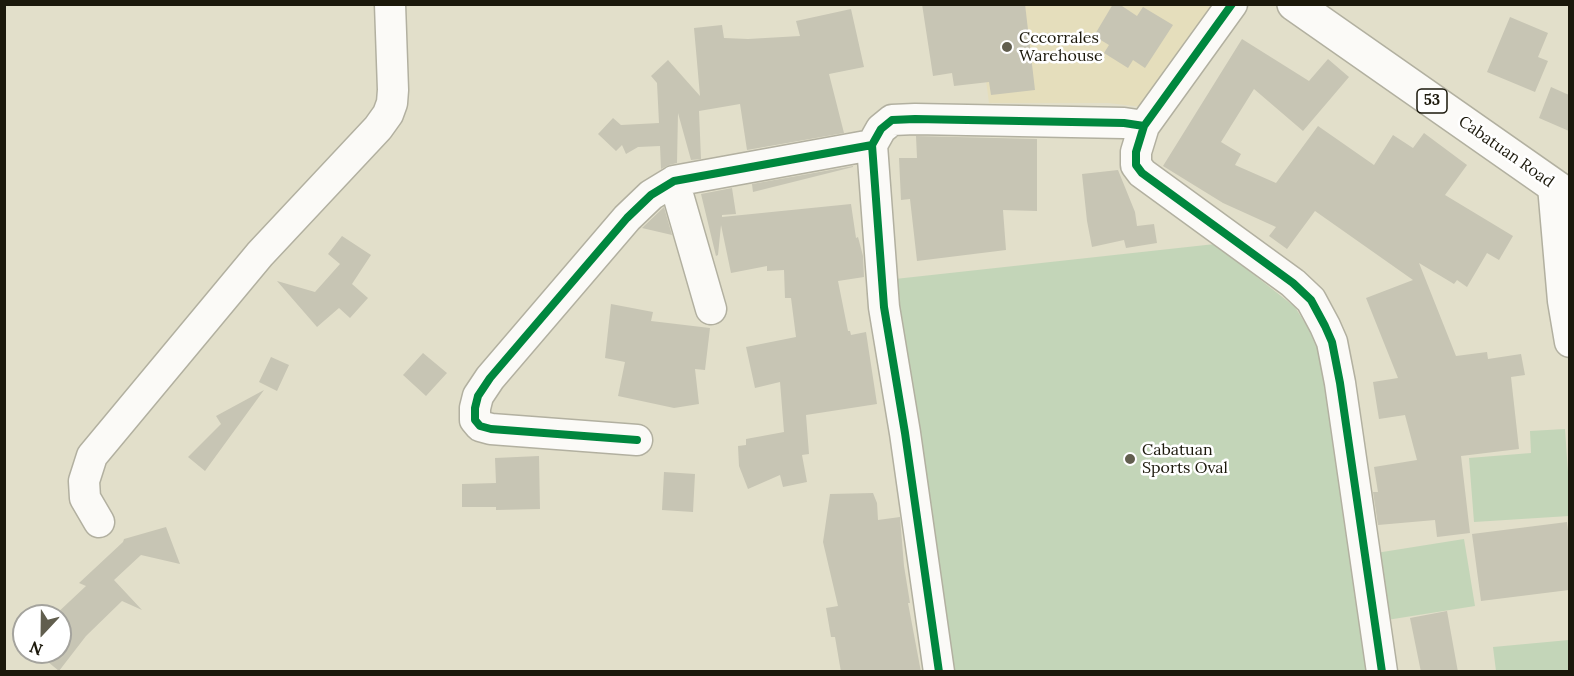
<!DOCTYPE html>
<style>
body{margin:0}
#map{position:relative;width:1574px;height:676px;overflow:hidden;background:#e2dfca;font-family:Lora,serif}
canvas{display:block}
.frame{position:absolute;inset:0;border:6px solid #1b180b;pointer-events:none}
.north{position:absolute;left:12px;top:604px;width:60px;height:60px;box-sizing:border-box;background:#fff;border:2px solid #a4a39d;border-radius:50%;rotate:202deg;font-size:16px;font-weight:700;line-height:24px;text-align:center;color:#1b180b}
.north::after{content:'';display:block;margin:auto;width:21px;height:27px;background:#615e4e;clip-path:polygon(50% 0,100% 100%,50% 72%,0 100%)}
</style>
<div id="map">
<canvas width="1574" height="676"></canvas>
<div class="frame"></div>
<div class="north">N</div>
</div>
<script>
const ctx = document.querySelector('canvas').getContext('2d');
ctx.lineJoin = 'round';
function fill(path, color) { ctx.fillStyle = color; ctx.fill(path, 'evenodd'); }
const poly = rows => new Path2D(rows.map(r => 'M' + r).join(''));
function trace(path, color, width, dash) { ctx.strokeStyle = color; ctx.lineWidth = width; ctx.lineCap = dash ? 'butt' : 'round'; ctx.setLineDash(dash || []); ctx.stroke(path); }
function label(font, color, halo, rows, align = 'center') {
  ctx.font = font + ' Lora,serif'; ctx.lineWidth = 5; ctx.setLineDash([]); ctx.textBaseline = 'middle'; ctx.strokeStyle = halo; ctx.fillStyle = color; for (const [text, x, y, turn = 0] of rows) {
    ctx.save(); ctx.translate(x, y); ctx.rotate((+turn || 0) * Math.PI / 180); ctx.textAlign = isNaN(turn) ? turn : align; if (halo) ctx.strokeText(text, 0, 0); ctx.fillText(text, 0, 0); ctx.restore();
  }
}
fill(poly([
 [976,5,1213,5,1143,107,1108,103,989,103]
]), '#e5debc');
fill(poly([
 [1215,244,1295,307,1318,344,1373,671,951,671,895,279],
 [1565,429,1569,487,1569,516,1474,522,1469,458,1531,453,1530,431],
 [1464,539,1475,606,1387,620,1376,553],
 [1569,640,1569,671,1496,671,1493,647]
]), '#c3d5b8');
fill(poly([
 [922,4,1025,4,1035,90,991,95,989,82,954,86,952,73,933,76],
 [1113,4,1119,4,1137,16,1143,7,1173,25,1145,68,1133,60,1128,68,1104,53,1109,45,1094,36],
 [851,9,864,67,829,74,844,133,747,150,740,104,699,111,701,159,691,160,678,113,677,163,669,165,661,169,660,146,638,147,626,154,622,145,616,151,598,134,613,118,621,125,659,123,657,83,651,76,668,60,700,96,694,28,722,25,724,38,748,39,800,36,796,21],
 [1510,17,1548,33,1538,57,1548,61,1535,92,1487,72],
 [1242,39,1309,81,1328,59,1349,77,1303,131,1254,89,1221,142,1241,154,1235,165,1276,183,1318,126,1374,165,1393,135,1413,148,1424,133,1467,165,1445,195,1513,236,1499,260,1487,253,1467,287,1457,280,1454,284,1419,263,1456,356,1487,352,1488,359,1521,354,1525,375,1511,377,1519,449,1461,456,1470,533,1437,537,1435,520,1378,525,1373,492,1378,492,1374,467,1417,460,1405,415,1379,419,1373,382,1398,378,1366,298,1413,280,1315,211,1287,249,1269,236,1276,227,1223,203,1163,166],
 [1551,87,1569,95,1569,131,1539,118],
 [916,136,1037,139,1037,211,1003,210,1006,250,917,261,910,199,901,200,899,158,917,158],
 [853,166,853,167,753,192,752,184],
 [1118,170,1135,212,1137,226,1154,224,1157,243,1126,248,1124,240,1092,247,1087,221,1082,174],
 [732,188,736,214,722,215,722,217,851,204,856,238,858,237,863,256,864,277,838,281,848,331,850,331,851,335,866,332,877,404,806,415,809,454,802,455,807,482,783,487,780,475,748,489,739,466,738,446,746,445,746,439,784,432,780,382,755,388,746,347,796,337,791,298,785,298,784,270,767,271,767,266,731,273,721,225,718,255,716,256,701,194],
 [664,207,672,235,642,228,643,227],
 [342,236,371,255,352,284,368,298,350,318,339,308,317,327,277,281,315,292,340,264,328,254],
 [611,304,653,312,651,321,710,328,705,370,695,369,699,404,674,408,618,396,625,362,605,358],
 [423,353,447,373,426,396,403,375],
 [271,357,289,365,277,391,259,382],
 [264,390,205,471,188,457,221,424,216,416],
 [539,456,540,509,496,510,496,507,462,507,462,484,496,483,495,458],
 [664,472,695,474,693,512,662,510],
 [873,493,877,503,878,520,900,517,904,566,910,603,908,603,921,672,841,672,835,637,831,637,826,608,838,606,823,542,830,494],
 [1567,522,1569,539,1569,590,1481,601,1472,534],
 [166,527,180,564,141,555,114,580,142,610,122,601,86,636,59,671,36,652,60,652,60,616,54,616,86,586,79,583,123,542,124,539],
 [1447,611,1458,672,1421,672,1410,618]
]), '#c7c5b4');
const minor = poly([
 [1232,4,1144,126,1136,152,1136,165,1142,173,1293,283,1311,300,1325,326,1332,342,1340,383,1382,672],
 [674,181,711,309],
 [1553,186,1563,301,1570,342],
 [637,440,491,429,480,426,475,420,475,408,478,396,490,378,627,218,651,195,674,181,872,145],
 [99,522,85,498,84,481,92,456,260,254,378,128,388,114,392,103,393,90,390,4],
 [939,672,905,433,884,307,872,145,881,129,892,120,915,119,1124,123,1144,126]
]);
const highway = poly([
 [1294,4,1570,197]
]);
trace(minor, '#b2b0a0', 33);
trace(highway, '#b2b0a0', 36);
trace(minor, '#fbfaf7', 30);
trace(highway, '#fbfaf7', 33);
trace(poly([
 [1232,4,1144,126,1136,152,1136,165,1142,173,1293,283,1311,300,1325,326,1332,342,1340,383,1382,672],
 [637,440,491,429,480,426,475,420,475,408,478,396,490,378,627,218,651,195,674,181,872,145],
 [939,672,905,433,884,307,872,145,881,129,892,120,915,119,1124,123,1144,126]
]), '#00873e', 8);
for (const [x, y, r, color] of [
 [1007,47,6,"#615e4e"],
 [1130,459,6,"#615e4e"]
]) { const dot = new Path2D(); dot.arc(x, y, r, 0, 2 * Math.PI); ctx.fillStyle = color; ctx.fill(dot); trace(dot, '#fff', 2); }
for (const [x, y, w] of [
 [1432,101,30]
]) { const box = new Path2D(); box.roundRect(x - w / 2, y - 12, w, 24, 4.5); ctx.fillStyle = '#fff'; ctx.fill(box); trace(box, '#1b180b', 1.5); }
label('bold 15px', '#1b180b', null, [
 ["53",1432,101]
]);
label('16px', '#1b180b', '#fff', [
 ["Cccorrales",1019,38],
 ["Warehouse",1019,56],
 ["Cabatuan",1142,450],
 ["Sports Oval",1142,468]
], 'left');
label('16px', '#1b180b', '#fff', [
 ["Cabatuan Road",1506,152,35]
]);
</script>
